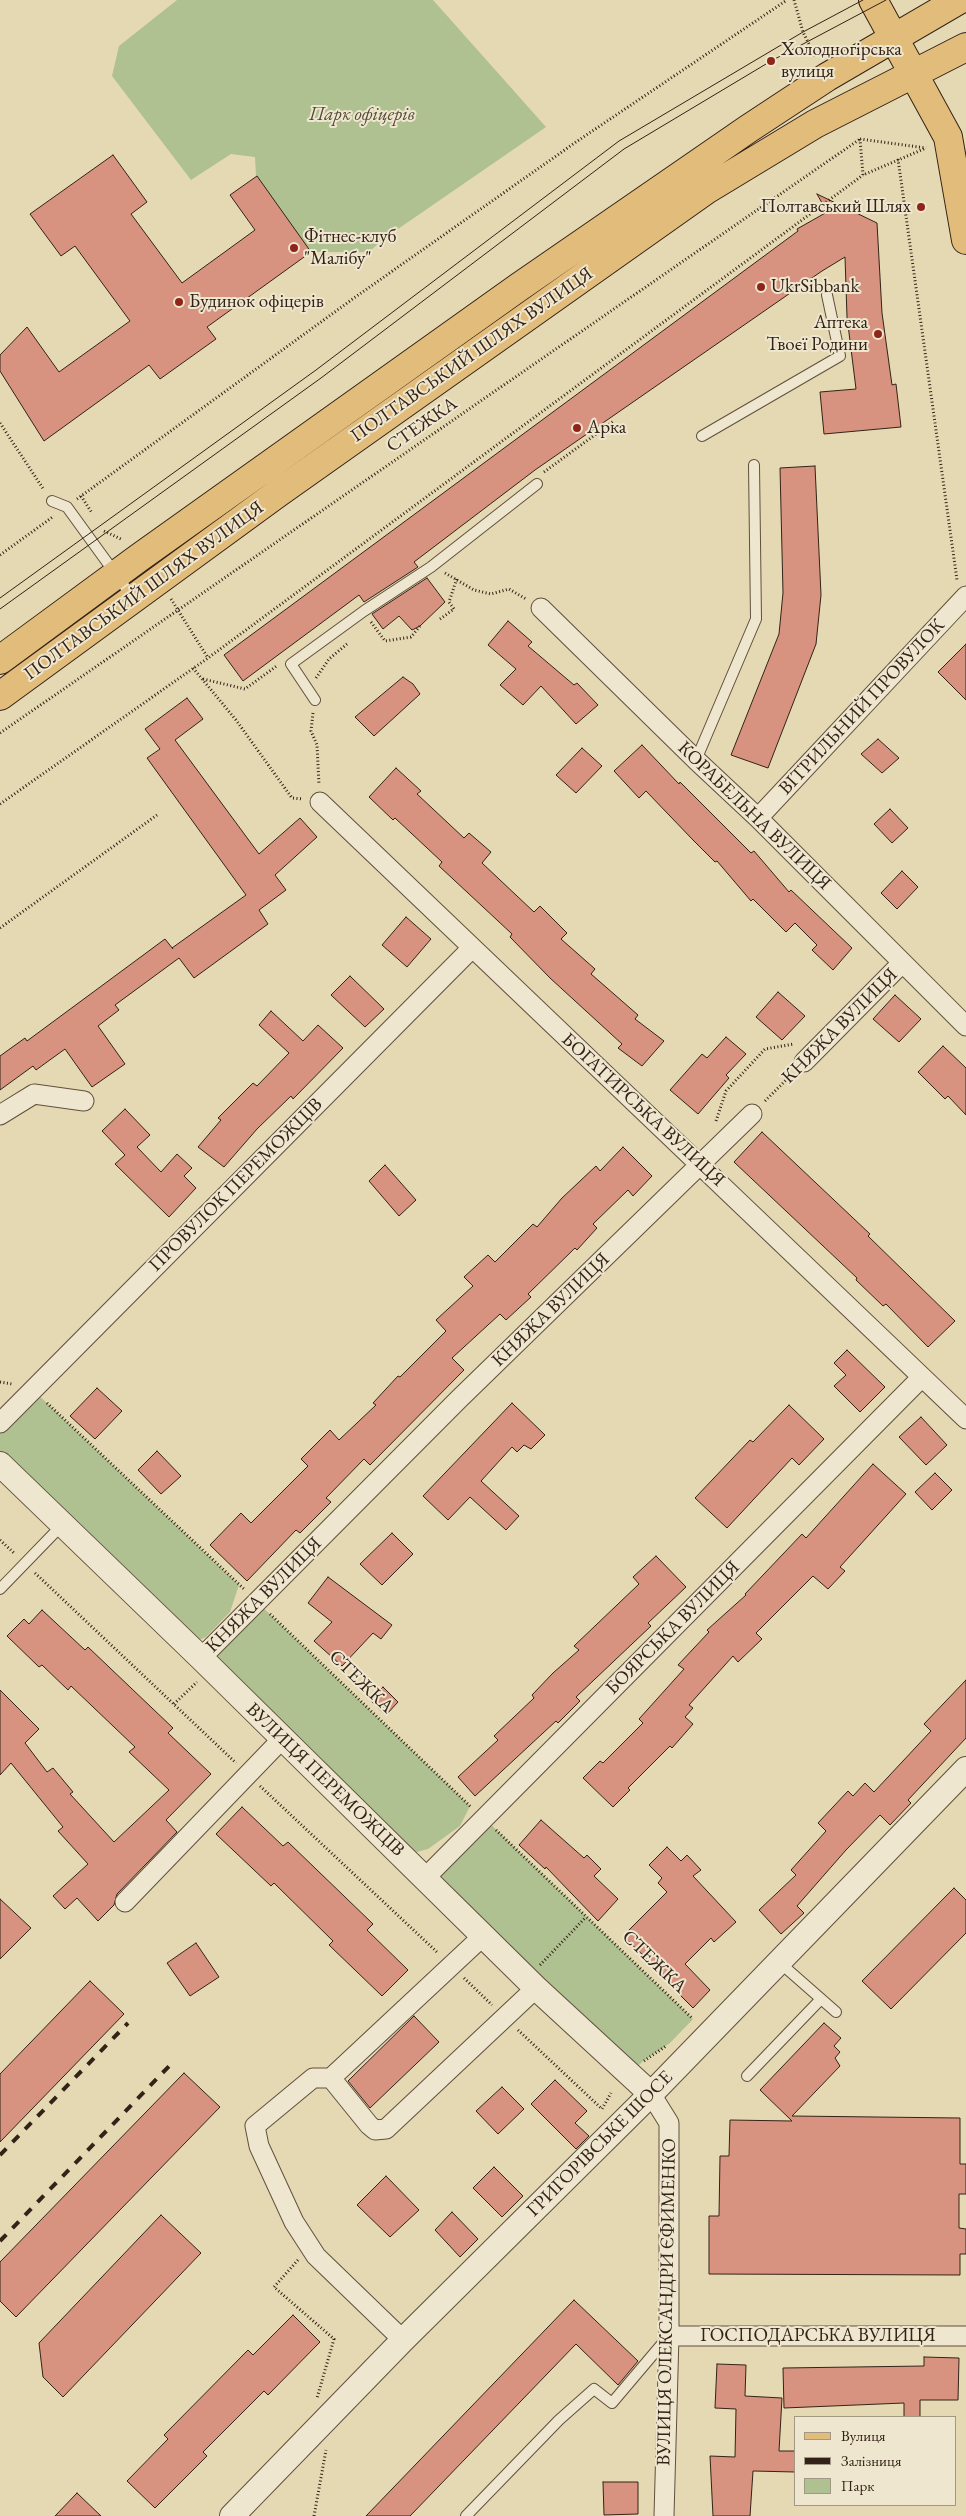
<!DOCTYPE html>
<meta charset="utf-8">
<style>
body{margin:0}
#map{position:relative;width:966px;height:2516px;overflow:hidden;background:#e5d9b3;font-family:"EB Garamond",serif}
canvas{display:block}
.legend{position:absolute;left:794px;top:2416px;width:162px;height:90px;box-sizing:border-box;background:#eee6ce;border:1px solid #a39885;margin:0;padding:6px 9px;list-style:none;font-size:15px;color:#332217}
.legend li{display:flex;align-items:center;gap:10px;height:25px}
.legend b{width:25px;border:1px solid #a39885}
</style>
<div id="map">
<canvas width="966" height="2516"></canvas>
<ul class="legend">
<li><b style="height:6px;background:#e2bc7a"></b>Вулиця</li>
<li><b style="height:6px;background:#332217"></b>Залізниця</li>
<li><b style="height:14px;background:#afc091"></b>Парк</li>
</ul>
</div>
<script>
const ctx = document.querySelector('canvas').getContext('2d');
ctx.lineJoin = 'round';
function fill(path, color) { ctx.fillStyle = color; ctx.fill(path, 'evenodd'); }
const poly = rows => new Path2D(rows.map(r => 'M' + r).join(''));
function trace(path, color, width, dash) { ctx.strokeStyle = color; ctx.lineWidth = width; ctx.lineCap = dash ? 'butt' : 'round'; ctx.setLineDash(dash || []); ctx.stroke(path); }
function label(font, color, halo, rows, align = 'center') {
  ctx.font = font + ' "EB Garamond",serif'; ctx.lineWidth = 4; ctx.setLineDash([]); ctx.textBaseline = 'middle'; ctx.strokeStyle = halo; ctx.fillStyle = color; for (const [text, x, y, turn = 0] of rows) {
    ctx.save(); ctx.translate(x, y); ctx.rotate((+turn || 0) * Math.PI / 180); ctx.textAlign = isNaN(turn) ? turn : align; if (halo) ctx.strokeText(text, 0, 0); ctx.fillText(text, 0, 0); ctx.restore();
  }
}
fill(poly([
 [177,0,433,0,546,127,382,240,369,252,311,252,256,176,255,157,231,154,191,180,112,76,119,46],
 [32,1389,239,1585,230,1612,206,1637,187,1645,0,1464,0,1423],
 [257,1602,470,1806,460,1826,428,1849,402,1856,201,1658],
 [484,1818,693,2019,670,2043,643,2061,630,2074,425,1878]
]), '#afc091');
const building = poly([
 [113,155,147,202,131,214,182,283,255,230,230,195,257,176,311,252,207,327,216,339,160,379,149,365,44,441,0,371,0,355,27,327,59,372,130,321,75,246,61,256,30,214,113,155],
 [817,194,877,223,882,313,892,385,896,384,901,427,824,434,820,392,856,389,847,317,845,257,822,271,535,470,414,562,418,567,364,602,359,595,243,681,224,655,798,231,797,229,827,212,817,194],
 [815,466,821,595,816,644,768,768,731,755,779,634,783,593,780,468,815,466],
 [427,578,445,602,420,626,412,630,399,616,383,629,372,614,427,578],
 [508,621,532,642,528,646,574,685,577,683,598,705,576,724,541,686,523,705,500,685,516,669,488,645,508,621],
 [966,644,966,700,938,672,966,644],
 [403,677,413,684,420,694,374,736,355,717,403,677],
 [187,698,203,719,175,740,259,854,300,818,317,837,275,875,286,890,259,910,268,924,194,978,179,958,115,1005,119,1010,98,1026,125,1064,92,1087,65,1049,36,1070,33,1066,0,1090,0,1056,25,1038,27,1041,165,939,173,949,172,948,246,895,147,758,160,749,145,729,187,698],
 [878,739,899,758,882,773,861,754,878,739],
 [642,745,679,784,680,782,751,853,754,851,789,892,791,890,852,948,833,970,812,950,817,945,795,923,786,932,753,899,751,901,717,861,715,862,693,840,646,791,639,798,614,771,642,745],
 [582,748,602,766,576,793,556,775,582,748],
 [396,768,421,791,417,794,464,838,469,833,491,852,482,863,534,912,540,906,567,933,561,939,595,969,591,974,638,1015,635,1019,664,1041,642,1066,618,1048,622,1044,550,978,510,937,512,934,439,866,442,862,395,818,393,820,369,797,396,768],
 [890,809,908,828,892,843,874,824,890,809],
 [902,871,918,887,897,909,881,893,902,871],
 [406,917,431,939,407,967,382,945,406,917],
 [350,976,384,1009,365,1027,331,995,350,976],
 [778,992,805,1016,782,1040,756,1017,778,992],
 [895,995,921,1019,899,1042,873,1019,895,995],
 [271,1011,303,1041,318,1025,343,1048,293,1099,291,1096,257,1129,224,1167,198,1147,221,1120,218,1118,253,1083,257,1086,289,1053,259,1025,271,1011],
 [726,1037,746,1054,726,1075,729,1078,698,1114,670,1090,702,1054,707,1058,726,1037],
 [943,1046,966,1068,966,1115,948,1096,945,1099,918,1072,943,1046],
 [125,1109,150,1135,137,1147,161,1172,177,1154,192,1168,184,1176,196,1188,169,1217,115,1164,125,1155,102,1131,125,1109],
 [762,1132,870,1234,868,1236,955,1321,928,1347,886,1304,883,1306,856,1280,857,1278,734,1162,762,1132],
 [623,1147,652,1176,633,1196,628,1190,593,1224,597,1228,577,1250,575,1248,528,1294,531,1297,506,1320,500,1314,452,1358,464,1370,370,1465,364,1459,326,1498,331,1502,300,1533,296,1530,247,1581,210,1545,241,1513,251,1523,308,1466,301,1459,330,1430,339,1440,376,1405,373,1403,398,1376,400,1377,446,1331,436,1320,473,1286,464,1277,488,1255,495,1262,533,1224,537,1227,562,1198,596,1166,600,1171,623,1147],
 [385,1165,416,1200,399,1216,369,1181,385,1165],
 [847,1350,885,1387,860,1412,834,1386,846,1375,834,1363,847,1350],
 [97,1388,122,1411,95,1439,70,1416,97,1388],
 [512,1403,545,1435,531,1449,524,1445,517,1452,512,1447,481,1481,519,1516,506,1530,470,1497,448,1520,423,1496,512,1403],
 [789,1405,824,1439,799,1465,792,1458,727,1528,695,1498,750,1440,753,1442,789,1405],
 [921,1417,947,1445,926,1465,899,1437,921,1417],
 [157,1451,181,1476,161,1494,138,1470,157,1451],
 [873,1464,906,1494,840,1567,845,1571,828,1589,813,1576,756,1633,762,1639,738,1662,733,1656,689,1705,693,1708,685,1717,693,1724,672,1748,670,1746,628,1788,630,1790,613,1807,583,1778,600,1761,603,1763,643,1723,639,1719,684,1669,678,1665,709,1632,707,1630,746,1595,745,1594,802,1534,806,1538,873,1464],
 [935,1473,952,1490,932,1510,915,1492,935,1473],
 [392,1533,413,1554,382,1585,360,1564,392,1533],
 [656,1556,686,1587,648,1623,651,1626,576,1697,580,1701,558,1723,556,1721,475,1796,458,1777,498,1740,494,1736,534,1698,532,1695,553,1673,579,1650,574,1646,639,1584,633,1577,656,1556],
 [328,1577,392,1625,381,1639,373,1633,342,1666,314,1641,332,1622,308,1603,328,1577],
 [42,1610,85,1650,88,1647,173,1728,168,1733,211,1774,166,1820,177,1832,117,1894,114,1905,98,1921,77,1898,65,1909,53,1896,88,1864,58,1831,63,1827,11,1763,0,1775,0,1690,39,1729,25,1743,47,1772,53,1768,73,1792,70,1794,114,1842,169,1790,129,1752,135,1747,71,1686,68,1690,42,1665,39,1667,7,1636,24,1619,29,1624,42,1610],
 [966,1680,966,1738,908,1800,911,1803,890,1825,880,1815,846,1850,797,1906,804,1913,781,1934,759,1910,796,1875,791,1870,826,1831,818,1823,848,1791,853,1796,865,1783,874,1792,931,1731,924,1724,966,1680],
 [383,1687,398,1702,386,1715,370,1700,383,1687],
 [242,1807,283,1846,288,1842,373,1924,367,1930,408,1970,382,1996,329,1945,333,1941,274,1883,271,1886,216,1834,242,1807],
 [541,1820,584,1858,587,1855,601,1869,594,1876,618,1899,598,1921,546,1867,545,1869,519,1845,541,1820],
 [667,1847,681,1861,687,1855,701,1870,693,1876,736,1922,714,1942,711,1938,685,1964,710,1990,693,2008,671,1986,673,1984,623,1936,667,1892,658,1883,662,1878,649,1865,667,1847],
 [954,1888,966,1900,966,1933,891,2009,862,1981,954,1888],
 [0,1899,31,1928,0,1959,0,1899],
 [196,1943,219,1977,190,1996,167,1963,196,1943],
 [90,1981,124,2014,0,2142,0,2074,90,1981],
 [414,2016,439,2042,370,2108,348,2081,414,2016],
 [824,2023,841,2038,834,2046,840,2052,835,2058,840,2066,792,2116,960,2118,960,2164,966,2164,966,2194,959,2194,959,2228,966,2229,966,2254,960,2254,960,2275,709,2274,709,2216,719,2216,720,2156,729,2156,730,2120,792,2121,760,2090,824,2023],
 [184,2073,220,2107,16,2317,0,2301,0,2262,184,2073],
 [555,2080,587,2111,575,2123,589,2136,576,2149,531,2104,555,2080],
 [502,2087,524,2109,498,2134,476,2111,502,2087],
 [494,2167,523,2196,502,2217,473,2188,494,2167],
 [386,2176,419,2210,390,2237,357,2205,386,2176],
 [452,2212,478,2239,460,2257,435,2230,452,2212],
 [161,2215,201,2253,63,2397,43,2377,39,2343,161,2215],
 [574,2300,638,2361,618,2385,576,2344,410,2516,366,2516,574,2300],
 [293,2315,320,2342,268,2395,264,2391,203,2452,207,2456,155,2508,127,2481,168,2439,164,2435,248,2350,253,2355,293,2315],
 [924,2357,959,2358,958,2400,920,2400,920,2417,904,2417,904,2403,784,2408,783,2368,924,2366,924,2357],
 [717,2364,746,2365,745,2396,782,2398,779,2451,795,2451,795,2472,753,2471,750,2516,713,2516,710,2456,735,2457,736,2409,715,2408,717,2364],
 [603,2482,638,2482,638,2514,604,2515,603,2482],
 [77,2493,101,2516,55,2516,77,2493]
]);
fill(building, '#d7937f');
trace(building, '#332217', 1);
const service = poly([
 [702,436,840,356,827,295],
 [52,501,67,507,133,598],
 [315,700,291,664,364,611,431,567,537,484],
 [696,760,756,619,754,465],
 [0,1589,62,1525],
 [779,1962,836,2012],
 [747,2076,821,1999],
 [466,2516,559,2420,594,2389,612,2403,667,2338]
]);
const minor = poly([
 [541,608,696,760,758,818,966,1026],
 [320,802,966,1419],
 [758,818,966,596],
 [804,1062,902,963],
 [0,1115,34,1094,84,1101],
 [0,1423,472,948],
 [201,1658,459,1399,752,1114],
 [425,1878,921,1378],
 [125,1902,283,1738],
 [331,2078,369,2125,375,2130,386,2129,536,1988],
 [651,2094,669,2123,669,2336,664,2516],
 [669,2336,966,2336],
 [403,2340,316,2256,294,2222,259,2146,255,2126,313,2078,331,2078,483,1936]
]);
const tertiary = poly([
 [0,1464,201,1658,536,1988,651,2094],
 [232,2516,403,2340,651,2094,966,1769]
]);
const primary = poly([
 [873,0,948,137,966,240],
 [0,660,140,557,519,287,748,129,827,77,959,0],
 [0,696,278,493,706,190,815,124,966,47]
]);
trace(service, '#60503e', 12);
trace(minor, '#60503e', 21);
trace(tertiary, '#60503e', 26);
trace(primary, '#332217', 30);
trace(poly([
 [794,0,803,32,815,56],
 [860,139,863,175,926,148],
 [860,139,926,148],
 [898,159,957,580],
 [0,423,44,490],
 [544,472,614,421],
 [81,496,92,513],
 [77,499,354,298,576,142,787,0],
 [104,531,123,540],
 [0,555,54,516],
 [445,573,474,590,491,594,509,589,526,599],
 [171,599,208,658],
 [440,619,454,609,449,602,457,578],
 [371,622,385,641,411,637,420,626],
 [193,668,236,720,292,798,303,799],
 [316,678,329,659,347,644],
 [203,679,245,689,278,665],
 [313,713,311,731,317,745,319,785],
 [0,733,860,139],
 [0,804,208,658,863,175],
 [0,928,157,815],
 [765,1101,792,1074],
 [716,1121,726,1091,765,1049,794,1044],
 [0,1382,12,1384],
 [47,1403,244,1589],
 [0,1540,14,1553],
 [35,1573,236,1763],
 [270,1614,471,1807],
 [174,1704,197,1682],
 [260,1786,438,1953],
 [496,1830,693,2019],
 [540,1965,586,1917],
 [464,1978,492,2005],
 [518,2030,602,2109,611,2093],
 [644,2061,666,2046],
 [298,2260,274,2287,334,2339,317,2398],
 [314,2516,326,2450]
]), '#332217', 3, [1, 2.5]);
trace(service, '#eee6ce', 10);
trace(minor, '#eee6ce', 19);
trace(tertiary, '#eee6ce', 24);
trace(primary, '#e2bc7a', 28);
trace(poly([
 [0,598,316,370,619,141,803,32,863,0],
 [0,609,321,378,624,149,771,61,886,0]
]), '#332217', 1);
trace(poly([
 [0,2155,128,2023],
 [0,2241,174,2061]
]), '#332217', 4, [9, 9]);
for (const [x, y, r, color] of [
 [771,61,5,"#8f2418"],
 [921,207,5,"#8f2418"],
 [294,248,5,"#8f2418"],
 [761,287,5,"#8f2418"],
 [179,302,5,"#8f2418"],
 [878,334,5,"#8f2418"],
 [577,428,5,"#8f2418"]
]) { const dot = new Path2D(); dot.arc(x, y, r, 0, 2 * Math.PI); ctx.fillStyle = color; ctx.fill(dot); trace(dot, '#eee6ce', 2); }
label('19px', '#332217', '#eee6ce', [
 ["Холодногірська",781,50],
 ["вулиця",781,72],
 ["Полтавський Шлях",911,207,"right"],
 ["Фітнес-клуб",304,237],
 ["\"Малібу\"",304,259],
 ["UkrSibbank",771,287],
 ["Будинок офіцерів",189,302],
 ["Аптека",868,323,"right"],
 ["Твоєї Родини",868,345,"right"],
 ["Арка",587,428]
], 'left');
label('italic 19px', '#524a36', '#eee6ce', [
 ["Парк офіцерів",362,115]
]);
label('19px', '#332217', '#eee6ce', [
 ["ПОЛТАВСЬКИЙ ШЛЯХ ВУЛИЦЯ",472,355,-35],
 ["СТЕЖКА",422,425,-35],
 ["ПОЛТАВСЬКИЙ ШЛЯХ ВУЛИЦЯ",144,591,-36],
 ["ВІТРИЛЬНИЙ ПРОВУЛОК",862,707,-47],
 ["КОРАБЕЛЬНА ВУЛИЦЯ",754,816,44],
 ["КНЯЖА ВУЛИЦЯ",840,1026,-45],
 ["БОГАТИРСЬКА ВУЛИЦЯ",643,1110,43],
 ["ПРОВУЛОК ПЕРЕМОЖЦІВ",236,1185,-45],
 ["КНЯЖА ВУЛИЦЯ",551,1310,-44],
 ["КНЯЖА ВУЛИЦЯ",264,1595,-45],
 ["БОЯРСЬКА ВУЛИЦЯ",673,1628,-45],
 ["СТЕЖКА",361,1682,44],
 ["ВУЛИЦЯ ПЕРЕМОЖЦІВ",325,1780,44],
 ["СТЕЖКА",654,1962,44],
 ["ГРИГОРІВСЬКЕ ШОСЕ",600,2144,-45],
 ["ВУЛИЦЯ ОЛЕКСАНДРИ ЄФИМЕНКО",667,2302,-89],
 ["ГОСПОДАРСЬКА ВУЛИЦЯ",818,2336]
]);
</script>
